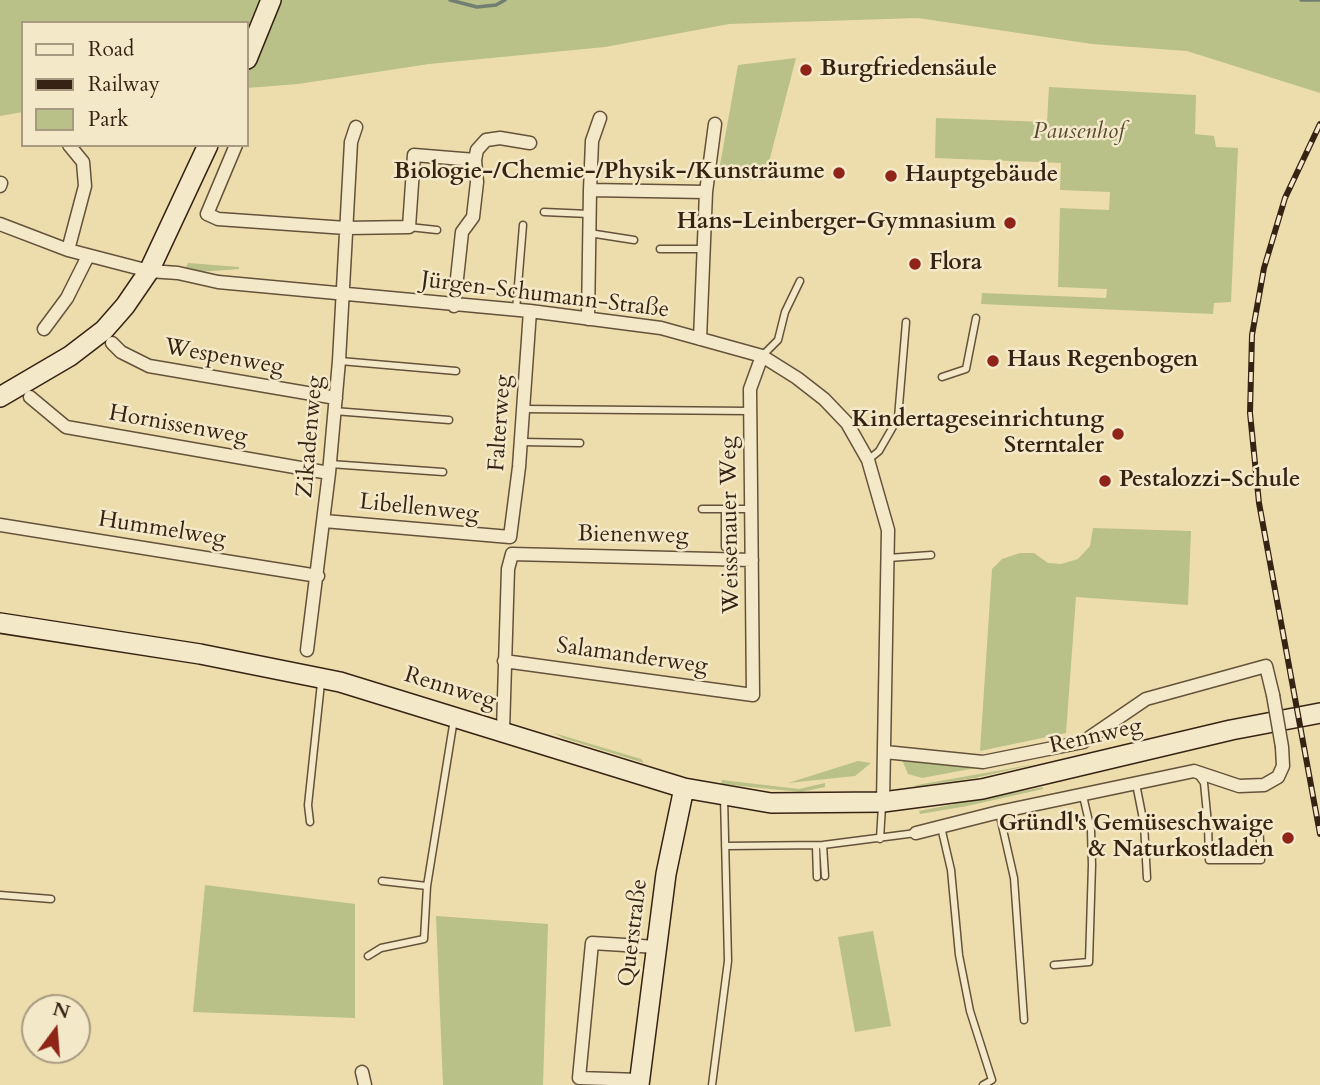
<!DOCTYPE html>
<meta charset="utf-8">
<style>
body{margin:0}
#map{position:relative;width:1320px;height:1085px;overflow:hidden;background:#edddac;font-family:Cardo,serif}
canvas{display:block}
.legend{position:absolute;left:21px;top:21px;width:228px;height:126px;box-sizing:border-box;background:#f3e9c9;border:2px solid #a89a81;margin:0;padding:9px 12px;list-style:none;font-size:21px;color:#372314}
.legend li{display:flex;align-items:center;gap:14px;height:35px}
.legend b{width:35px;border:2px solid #a89a81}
.north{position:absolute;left:21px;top:994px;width:70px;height:70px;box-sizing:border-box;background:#f3e9c9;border:2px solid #a89a81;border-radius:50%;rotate:16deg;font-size:19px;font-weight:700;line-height:28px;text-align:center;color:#372314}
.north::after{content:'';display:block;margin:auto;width:24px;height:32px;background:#8f2418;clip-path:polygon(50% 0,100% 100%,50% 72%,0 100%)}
</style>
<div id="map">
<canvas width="1320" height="1085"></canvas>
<ul class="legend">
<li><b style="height:9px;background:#f3e9c9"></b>Road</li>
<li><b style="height:9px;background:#372314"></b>Railway</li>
<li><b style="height:19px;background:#b9c088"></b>Park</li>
</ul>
<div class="north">N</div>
</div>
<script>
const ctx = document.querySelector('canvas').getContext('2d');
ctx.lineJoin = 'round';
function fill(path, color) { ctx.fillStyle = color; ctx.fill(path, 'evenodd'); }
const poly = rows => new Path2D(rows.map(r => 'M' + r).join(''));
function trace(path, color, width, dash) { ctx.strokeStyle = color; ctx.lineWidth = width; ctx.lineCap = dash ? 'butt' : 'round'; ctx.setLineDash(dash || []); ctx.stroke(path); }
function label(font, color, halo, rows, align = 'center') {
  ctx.font = font + ' Cardo,serif'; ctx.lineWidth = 5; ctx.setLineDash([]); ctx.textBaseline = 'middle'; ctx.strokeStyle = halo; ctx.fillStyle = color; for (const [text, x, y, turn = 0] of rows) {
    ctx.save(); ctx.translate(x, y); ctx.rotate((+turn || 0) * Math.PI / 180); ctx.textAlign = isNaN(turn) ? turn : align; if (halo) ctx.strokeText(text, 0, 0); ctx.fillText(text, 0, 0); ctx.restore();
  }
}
fill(poly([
 [0,0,1320,0,1320,93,1187,51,1092,44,918,18,729,24,605,47,429,64,298,84,247,88,247,23,23,23,23,112,0,116],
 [796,58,764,181,718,176,738,65],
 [1049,87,1196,95,1195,134,1214,136,1216,147,1238,148,1231,302,1214,303,1213,314,981,304,982,293,1106,298,1107,289,1058,287,1060,208,1109,210,1110,192,1060,190,1061,163,935,158,936,118,1047,122],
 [188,263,239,267,239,269,198,272,186,267],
 [1093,528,1191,531,1188,605,1076,597,1066,733,980,751,992,569,1002,559,1020,553,1034,553,1048,563,1061,564,1078,559,1090,546],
 [554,733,641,759,644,763,563,738],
 [1072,750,922,778,908,774,900,755,971,764],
 [858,761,871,763,855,776,788,783],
 [1036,764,975,778,914,787,917,785],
 [722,780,799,789,825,783,825,787,801,792,721,784],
 [1043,787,1043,789,967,806,920,814,919,811],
 [205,885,355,904,355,1018,193,1012],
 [436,916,548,924,543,1085,443,1085],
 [873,931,891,1026,855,1032,838,937]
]), '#b9c088');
trace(poly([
 [450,0,477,7,496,5,505,0],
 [1301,0,1319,0]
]), '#727e72', 3.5);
const lane = poly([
 [544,212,589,214],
 [409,227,437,230],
 [589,233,634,240],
 [660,249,704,249],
 [516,310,523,225],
 [762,356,778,340,785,312,800,281],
 [340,361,456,371],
 [942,377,966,369,976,318],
 [523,409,750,411],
 [334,411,449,420],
 [521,442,580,443],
 [868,460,879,451,898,418,906,322],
 [330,464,443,472],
 [702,509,751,509],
 [725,547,725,509],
 [888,558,931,555],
 [1199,776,1204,783,1208,824,1259,823,1261,860,1209,860,1208,824],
 [1136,784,1144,824,1147,878],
 [999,812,1014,878,1024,1020],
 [310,822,308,805,321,683],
 [941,827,951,870,959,955,970,1011,992,1080,983,1085],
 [880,839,882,806],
 [823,845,825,876],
 [725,846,823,845,916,833],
 [816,846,817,877],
 [382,881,427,886],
 [0,895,51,899],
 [368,956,381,948,424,939,427,886,454,719],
 [1054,965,1089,962,1092,865,1091,830,1083,796],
 [712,1085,728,961,724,797]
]);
const street = poly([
 [236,145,207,214,218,219,346,228,409,227,414,155,475,160,477,182,473,217,462,232,454,306],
 [475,160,477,150,486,140,500,138,530,143],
 [0,186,1,183],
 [590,190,592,141,600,118],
 [706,192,715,124],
 [0,224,68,250,149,271,178,273,218,282,530,311,661,328,762,356,797,378,824,399,847,423,868,460,888,530,883,802],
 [68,250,85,186,83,162,69,145],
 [588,319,590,190,706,192,700,339],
 [44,329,67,298,88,256],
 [112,343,121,352,149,366,336,398],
 [30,397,66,427,329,473],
 [324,521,510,537,519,467,530,311],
 [0,525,318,576],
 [307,650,329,473,339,361,351,142,356,127],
 [504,661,753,695,750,389,762,356],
 [503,730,508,569,512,554,752,560],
 [885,752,983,762,1083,742,1146,699,1266,666,1273,695],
 [916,833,999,812,1194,771,1239,786,1264,785,1278,777,1283,766,1282,747],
 [362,1072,365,1085],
 [639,1080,579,1078,592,943,657,947]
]);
const secondary = poly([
 [247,59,271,0],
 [0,397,70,356,104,330,125,306,149,271,208,145],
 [0,623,200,654,340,682,684,788,771,803,883,802,982,789,1231,730,1320,713],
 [639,1085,666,874,684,788]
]);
trace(lane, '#64523a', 9);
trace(street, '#64523a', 15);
trace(secondary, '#372314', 22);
trace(lane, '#f3e9c9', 6);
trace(street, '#f3e9c9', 12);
trace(secondary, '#f3e9c9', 19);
const rail = poly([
 [1320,124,1285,198,1264,268,1252,335,1250,413,1259,503,1320,834]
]);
trace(rail, '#372314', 6);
trace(rail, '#f3e9c9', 3.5, [10]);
const streetBridge = poly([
 [1273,695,1282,747]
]);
trace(streetBridge, '#64523a', 15, []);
trace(streetBridge, '#f3e9c9', 12);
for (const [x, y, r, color] of [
 [806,70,7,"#8f2418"],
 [839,173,7,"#8f2418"],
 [891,176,7,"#8f2418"],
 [1010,223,7,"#8f2418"],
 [915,264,7,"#8f2418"],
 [993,361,7,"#8f2418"],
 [1118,434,7,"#8f2418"],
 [1105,481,7,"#8f2418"],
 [1288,838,7,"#8f2418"]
]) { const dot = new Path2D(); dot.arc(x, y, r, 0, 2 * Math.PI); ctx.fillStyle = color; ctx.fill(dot); trace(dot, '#f3e9c9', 2.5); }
label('bold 23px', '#372314', '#f3e9c9', [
 ["Burgfriedensäule",820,70],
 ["Biologie-/Chemie-/Physik-/Kunsträume",825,173,"right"],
 ["Hauptgebäude",905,176],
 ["Hans-Leinberger-Gymnasium",996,223,"right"],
 ["Flora",929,264],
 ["Haus Regenbogen",1007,361],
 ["Kindertageseinrichtung",1104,421,"right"],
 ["Sterntaler",1104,447,"right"],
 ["Pestalozzi-Schule",1119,481],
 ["Gründl's Gemüseschwaige",1274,825,"right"],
 ["& Naturkostladen",1274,851,"right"]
], 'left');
label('italic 23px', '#584a31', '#f3e9c9', [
 ["Pausenhof",1079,133]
]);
label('23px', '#372314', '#f3e9c9', [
 ["Jürgen-Schumann-Straße",545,296,7],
 ["Wespenweg",224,358,10],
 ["Falterweg",501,423,-86],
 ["Hornissenweg",178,426,10],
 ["Zikadenweg",311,437,-85],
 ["Libellenweg",419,509,6],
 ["Weissenauer Weg",731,525,-91],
 ["Hummelweg",162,530,9],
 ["Bienenweg",633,536,1],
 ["Salamanderweg",632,657,8],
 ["Rennweg",450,689,17],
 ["Rennweg",1096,737,-13],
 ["Querstraße",634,933,-83]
]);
</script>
